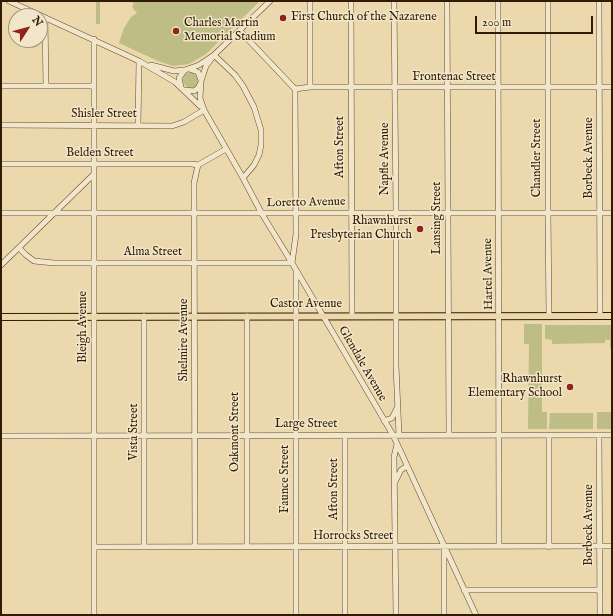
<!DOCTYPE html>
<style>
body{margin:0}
#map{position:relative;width:613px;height:616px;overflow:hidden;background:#ebd8ad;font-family:"IM FELL English",serif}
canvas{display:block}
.frame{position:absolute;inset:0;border:2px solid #321b00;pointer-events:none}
.north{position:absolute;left:8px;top:8px;width:40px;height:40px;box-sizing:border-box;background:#f2e6ca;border:1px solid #a59579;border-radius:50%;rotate:54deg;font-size:11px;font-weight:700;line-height:16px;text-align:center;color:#321b00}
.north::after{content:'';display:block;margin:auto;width:14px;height:18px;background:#8f2418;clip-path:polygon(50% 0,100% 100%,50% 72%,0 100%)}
.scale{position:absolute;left:475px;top:16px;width:118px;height:18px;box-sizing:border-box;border:2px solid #321b00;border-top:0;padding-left:5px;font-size:12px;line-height:14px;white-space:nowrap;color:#321b00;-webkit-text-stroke:3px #f2e6ca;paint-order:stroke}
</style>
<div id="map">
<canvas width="613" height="616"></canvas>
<div class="frame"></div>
<div class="north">N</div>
<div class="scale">200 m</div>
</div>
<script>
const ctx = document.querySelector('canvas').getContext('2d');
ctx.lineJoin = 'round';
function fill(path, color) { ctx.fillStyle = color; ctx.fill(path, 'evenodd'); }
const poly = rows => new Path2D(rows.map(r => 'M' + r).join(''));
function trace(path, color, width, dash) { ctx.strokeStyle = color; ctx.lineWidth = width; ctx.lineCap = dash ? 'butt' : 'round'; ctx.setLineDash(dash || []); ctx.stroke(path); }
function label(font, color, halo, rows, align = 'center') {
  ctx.font = font + ' "IM FELL English",serif'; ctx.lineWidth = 3; ctx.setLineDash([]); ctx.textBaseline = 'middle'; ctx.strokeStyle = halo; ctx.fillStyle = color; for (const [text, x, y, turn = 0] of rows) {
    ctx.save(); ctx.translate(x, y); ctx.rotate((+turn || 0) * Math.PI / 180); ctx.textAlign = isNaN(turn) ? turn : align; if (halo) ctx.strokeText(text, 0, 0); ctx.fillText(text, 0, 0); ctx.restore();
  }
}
fill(poly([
 [96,1,100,1,100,24,96,24],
 [131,1,260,1,206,54,189,64,173,66,158,61,119,43,124,28,131,17,137,13,132,7,134,4],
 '183 80a8 8 0 1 1 16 0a8 8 0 1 1-16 0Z',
 [524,324,542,324,542,412,547,412,547,429,528,429,529,344,524,344],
 [545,325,612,325,612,348,610,348,610,340,605,340,605,343,552,344,552,340,545,339],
 [597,412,612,412,612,429,597,429],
 [550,413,593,413,593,429,549,429]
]), '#bdbd85');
const minor = poly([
 [9,1,139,61,175,82,200,106],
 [310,1,310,87],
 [351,1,352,316],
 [394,1,396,212,396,366,399,435],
 [447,1,449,435],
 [498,1,499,546],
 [548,1,548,212,549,316],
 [599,1,600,316],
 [45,18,46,86],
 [240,31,295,89],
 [94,39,94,615],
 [214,55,206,66,201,81,200,98,204,110,243,178,262,214,292,263,393,435,476,615],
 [214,55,235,75,243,86,254,107,261,130,261,145,259,155,254,165,243,178],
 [151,65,174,71,185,70,199,65,214,55,270,1],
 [189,69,198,72,201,80],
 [1,86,94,86],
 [181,87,179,78,184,71],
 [295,89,310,87,612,87],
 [185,90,194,91,198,88,200,84],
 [1,125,172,126,184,122,204,110],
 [138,125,139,61],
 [1,164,192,164,198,165],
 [1,213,612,213],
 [19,248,26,255,34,261,54,263,292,263,296,234,295,89],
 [1,265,93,175],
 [144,316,144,547],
 [247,316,247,547],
 [384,421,392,418,397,408],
 [345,435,345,615],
 [1,436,612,435],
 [549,436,549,547],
 [599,436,600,615],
 [395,482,401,470,407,466],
 [94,547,612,546],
 [195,547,194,183,198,165,226,149],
 [444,549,444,615],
 [464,590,600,590],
 [296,615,296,272],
 [396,615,394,457,397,444]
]);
const major = poly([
 [1,317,612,316]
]);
trace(minor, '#604a2b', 6);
trace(major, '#321b00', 8);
trace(minor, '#f2e6ca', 5);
trace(major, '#ebd8ad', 6);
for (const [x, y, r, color] of [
 [283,18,4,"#8f2418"],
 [176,31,4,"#8f2418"],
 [420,229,4,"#8f2418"],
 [570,387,4,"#8f2418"]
]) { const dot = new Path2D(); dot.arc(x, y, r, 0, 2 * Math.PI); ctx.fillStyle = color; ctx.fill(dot); trace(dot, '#f2e6ca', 1.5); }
label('12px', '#321b00', '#f2e6ca', [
 ["First Church of the Nazarene",291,18],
 ["Charles Martin",184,24],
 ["Memorial Stadium",184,38],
 ["Rhawnhurst",412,222,"right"],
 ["Presbyterian Church",412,236,"right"],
 ["Rhawnhurst",562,380,"right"],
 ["Elementary School",562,394,"right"]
], 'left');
label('12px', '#321b00', '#f2e6ca', [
 ["Frontenac Street",454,78],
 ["Shisler Street",104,115],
 ["Afton Street",341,147,-90],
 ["Belden Street",100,154],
 ["Chandler Street",538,158,-90],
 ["Borbeck Avenue",590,158,-90],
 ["Napfle Avenue",386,159,-90],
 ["Loretto Avenue",306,203,-1],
 ["Lansing Street",438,218,-90],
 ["Alma Street",153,253],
 ["Hartel Avenue",489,274,-91],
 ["Castor Avenue",306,305],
 ["Bleigh Avenue",84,327,-90],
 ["Shelmire Avenue",185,340,-90],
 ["Glendale Avenue",362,364,60],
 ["Large Street",306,425],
 ["Vista Street",135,432,-90],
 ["Oakmont Street",236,432,-90],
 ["Faunce Street",286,479,-90],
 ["Afton Street",335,489,-90],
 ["Borbeck Avenue",590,525,-90],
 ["Horrocks Street",353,537]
]);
</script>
